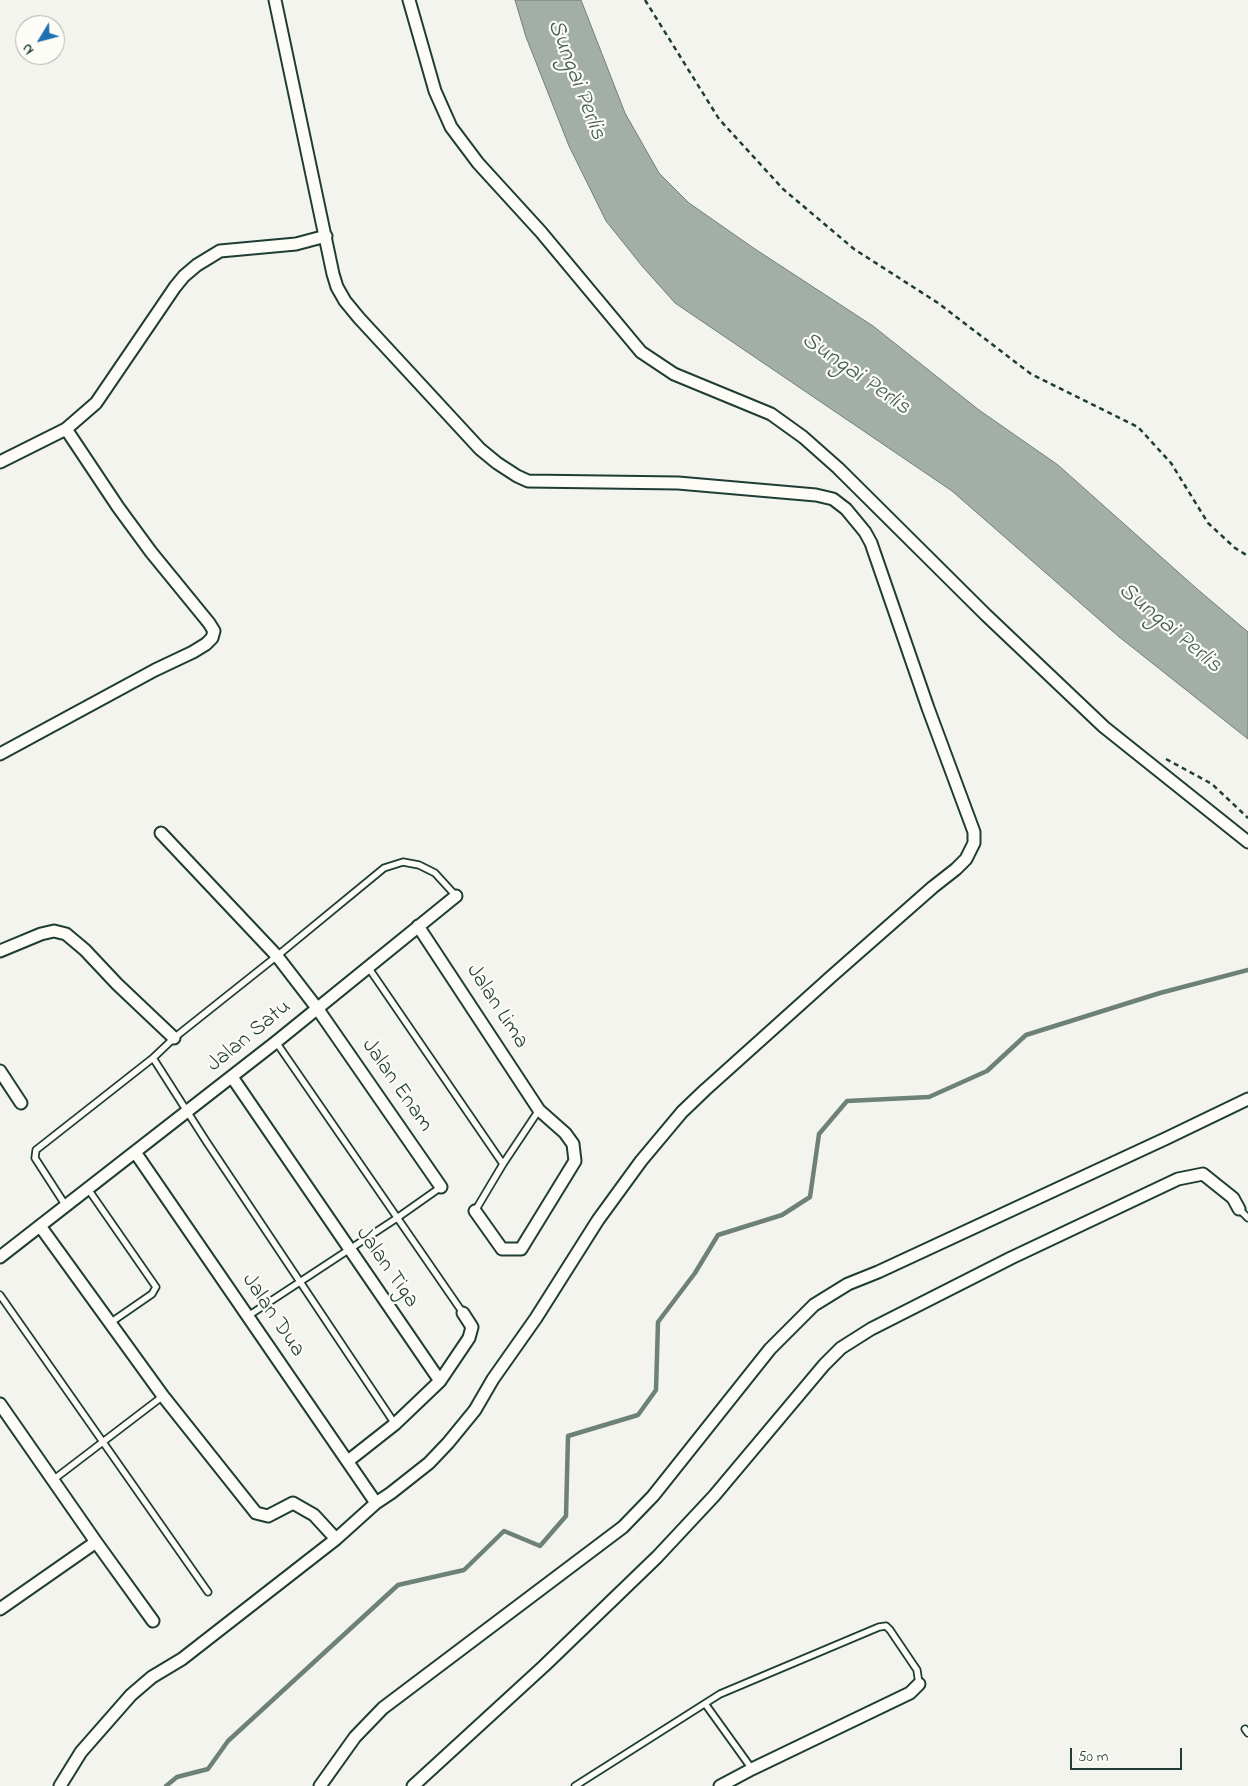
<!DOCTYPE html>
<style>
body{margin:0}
#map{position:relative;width:1248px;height:1786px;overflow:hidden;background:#f4f4ef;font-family:"Indie Flower",sans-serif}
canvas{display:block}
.north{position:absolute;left:15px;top:15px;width:50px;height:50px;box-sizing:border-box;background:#fdfcf7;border:1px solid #a4b0a9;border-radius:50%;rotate:233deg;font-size:14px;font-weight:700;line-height:20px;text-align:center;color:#1f3d34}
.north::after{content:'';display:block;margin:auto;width:18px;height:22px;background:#1f6fb2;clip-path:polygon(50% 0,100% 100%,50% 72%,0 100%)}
.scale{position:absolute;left:1070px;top:1748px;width:112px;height:22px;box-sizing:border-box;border:2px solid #1f3d34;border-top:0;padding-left:6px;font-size:15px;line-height:18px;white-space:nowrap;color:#1f3d34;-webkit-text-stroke:4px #fdfcf7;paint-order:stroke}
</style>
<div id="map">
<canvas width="1248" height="1786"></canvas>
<div class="north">N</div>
<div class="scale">50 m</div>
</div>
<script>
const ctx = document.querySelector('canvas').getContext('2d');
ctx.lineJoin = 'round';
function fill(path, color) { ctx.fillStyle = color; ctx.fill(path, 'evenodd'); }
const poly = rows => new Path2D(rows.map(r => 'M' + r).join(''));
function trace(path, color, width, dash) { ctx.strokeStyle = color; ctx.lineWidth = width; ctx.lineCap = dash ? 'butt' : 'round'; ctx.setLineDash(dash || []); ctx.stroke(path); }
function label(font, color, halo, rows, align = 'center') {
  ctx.font = font + ' "Indie Flower",sans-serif'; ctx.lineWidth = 4.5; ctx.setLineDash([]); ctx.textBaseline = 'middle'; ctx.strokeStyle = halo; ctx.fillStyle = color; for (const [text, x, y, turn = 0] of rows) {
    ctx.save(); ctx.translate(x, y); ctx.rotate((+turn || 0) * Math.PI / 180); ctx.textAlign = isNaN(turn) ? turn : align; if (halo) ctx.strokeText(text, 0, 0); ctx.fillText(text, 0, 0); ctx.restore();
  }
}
const water = poly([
 [515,0,581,0,625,113,659,173,689,203,755,249,873,326,979,410,1058,465,1196,588,1248,632,1248,739,1118,636,952,491,675,303,642,266,606,221,569,146,526,37,515,0]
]);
fill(water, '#a3aea7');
trace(water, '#6e8179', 1);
trace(poly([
 [166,1786,177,1777,208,1769,228,1741,398,1585,464,1570,504,1531,540,1546,566,1516,568,1436,638,1415,656,1390,658,1322,695,1273,718,1235,782,1215,810,1197,819,1134,847,1101,929,1097,987,1071,1026,1035,1160,993,1248,970]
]), '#6e8179', 4.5);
const lane = poly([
 [368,967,503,1164,475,1211],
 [276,1042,463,1313],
 [153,1058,206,1141,395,1424],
 [503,1164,539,1110],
 [88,1189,156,1287,152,1294,110,1323],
 [66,1206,35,1158,36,1150,153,1058,174,1038,277,956,384,868,403,862,419,865,435,873,456,896],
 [1239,1209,1248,1218],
 [0,1295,208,1592],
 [248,1316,397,1218,441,1187],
 [53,1480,163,1396],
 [706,1705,752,1769],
 [1245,1729,1248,1733],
 [575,1786,720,1694,879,1627,886,1626,890,1630,917,1670,919,1684]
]);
const street = poly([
 [409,0,435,91,451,127,478,163,541,232,641,352,674,374,771,414,803,437,838,468,986,615,1104,727,1248,842],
 [0,462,66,429,96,403,175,287,184,276,197,265,220,251,296,244,326,236],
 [0,754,155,670,193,652,206,644,212,638,214,631,209,623,151,552,118,507,66,429],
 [161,833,277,956,317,1008,441,1187],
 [418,926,539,1110,565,1133,573,1144,575,1161,521,1249,502,1249,475,1211],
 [0,951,41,934,54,931,66,934,85,950,117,984,174,1038],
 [0,1071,21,1103],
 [232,1077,440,1381],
 [135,1152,376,1503],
 [40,1226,163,1396,256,1513,268,1516,293,1503,314,1515,336,1539],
 [0,1257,276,1042,456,896],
 [0,1404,96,1542,153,1621],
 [348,1461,395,1424,440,1381,469,1338,472,1327,463,1313],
 [0,1609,96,1542],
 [60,1786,81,1752,131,1695,152,1677,182,1659,336,1539,376,1503,391,1493,429,1463,448,1443,475,1410,493,1379,536,1318,598,1220,641,1161,682,1112,705,1090,833,975,933,887,956,869,966,859,974,843,974,832,928,708,871,543,865,532,846,509,833,499,816,495,678,483,528,481,517,476,497,463,480,449,359,318,345,301,337,287,333,274,275,0],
 [320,1786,355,1737,383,1708,623,1527,653,1496,770,1349,814,1305,848,1284,878,1272,1167,1138,1248,1099],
 [413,1786,544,1666,657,1557,714,1496,824,1365,841,1348,871,1329,1011,1258,1178,1179,1203,1174,1233,1198,1239,1209],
 [720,1786,752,1769,910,1693,919,1684]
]);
trace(lane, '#1f3d34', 9);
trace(street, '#1f3d34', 15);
trace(poly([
 [645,0,719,119,783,189,854,249,938,303,1031,374,1138,427,1171,463,1208,523,1235,548,1248,556],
 [1166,759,1212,784,1248,818]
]), '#1f3d34', 2.5, [5, 4]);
trace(lane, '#fdfcf7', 5.5);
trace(street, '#fdfcf7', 11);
label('22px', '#1f3d34', '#fdfcf7', [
 ["Jalan Lima",496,1007,57],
 ["Jalan Satu",250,1037,-39],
 ["Jalan Enam",396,1086,55],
 ["Jalan Tiga",386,1268,55],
 ["Jalan Dua",272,1316,56]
]);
label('italic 24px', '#475f56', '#fdfcf7', [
 ["Sungai Perlis",575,80,69],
 ["Sungai Perlis",855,375,35],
 ["Sungai Perlis",1169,629,40]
]);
</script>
